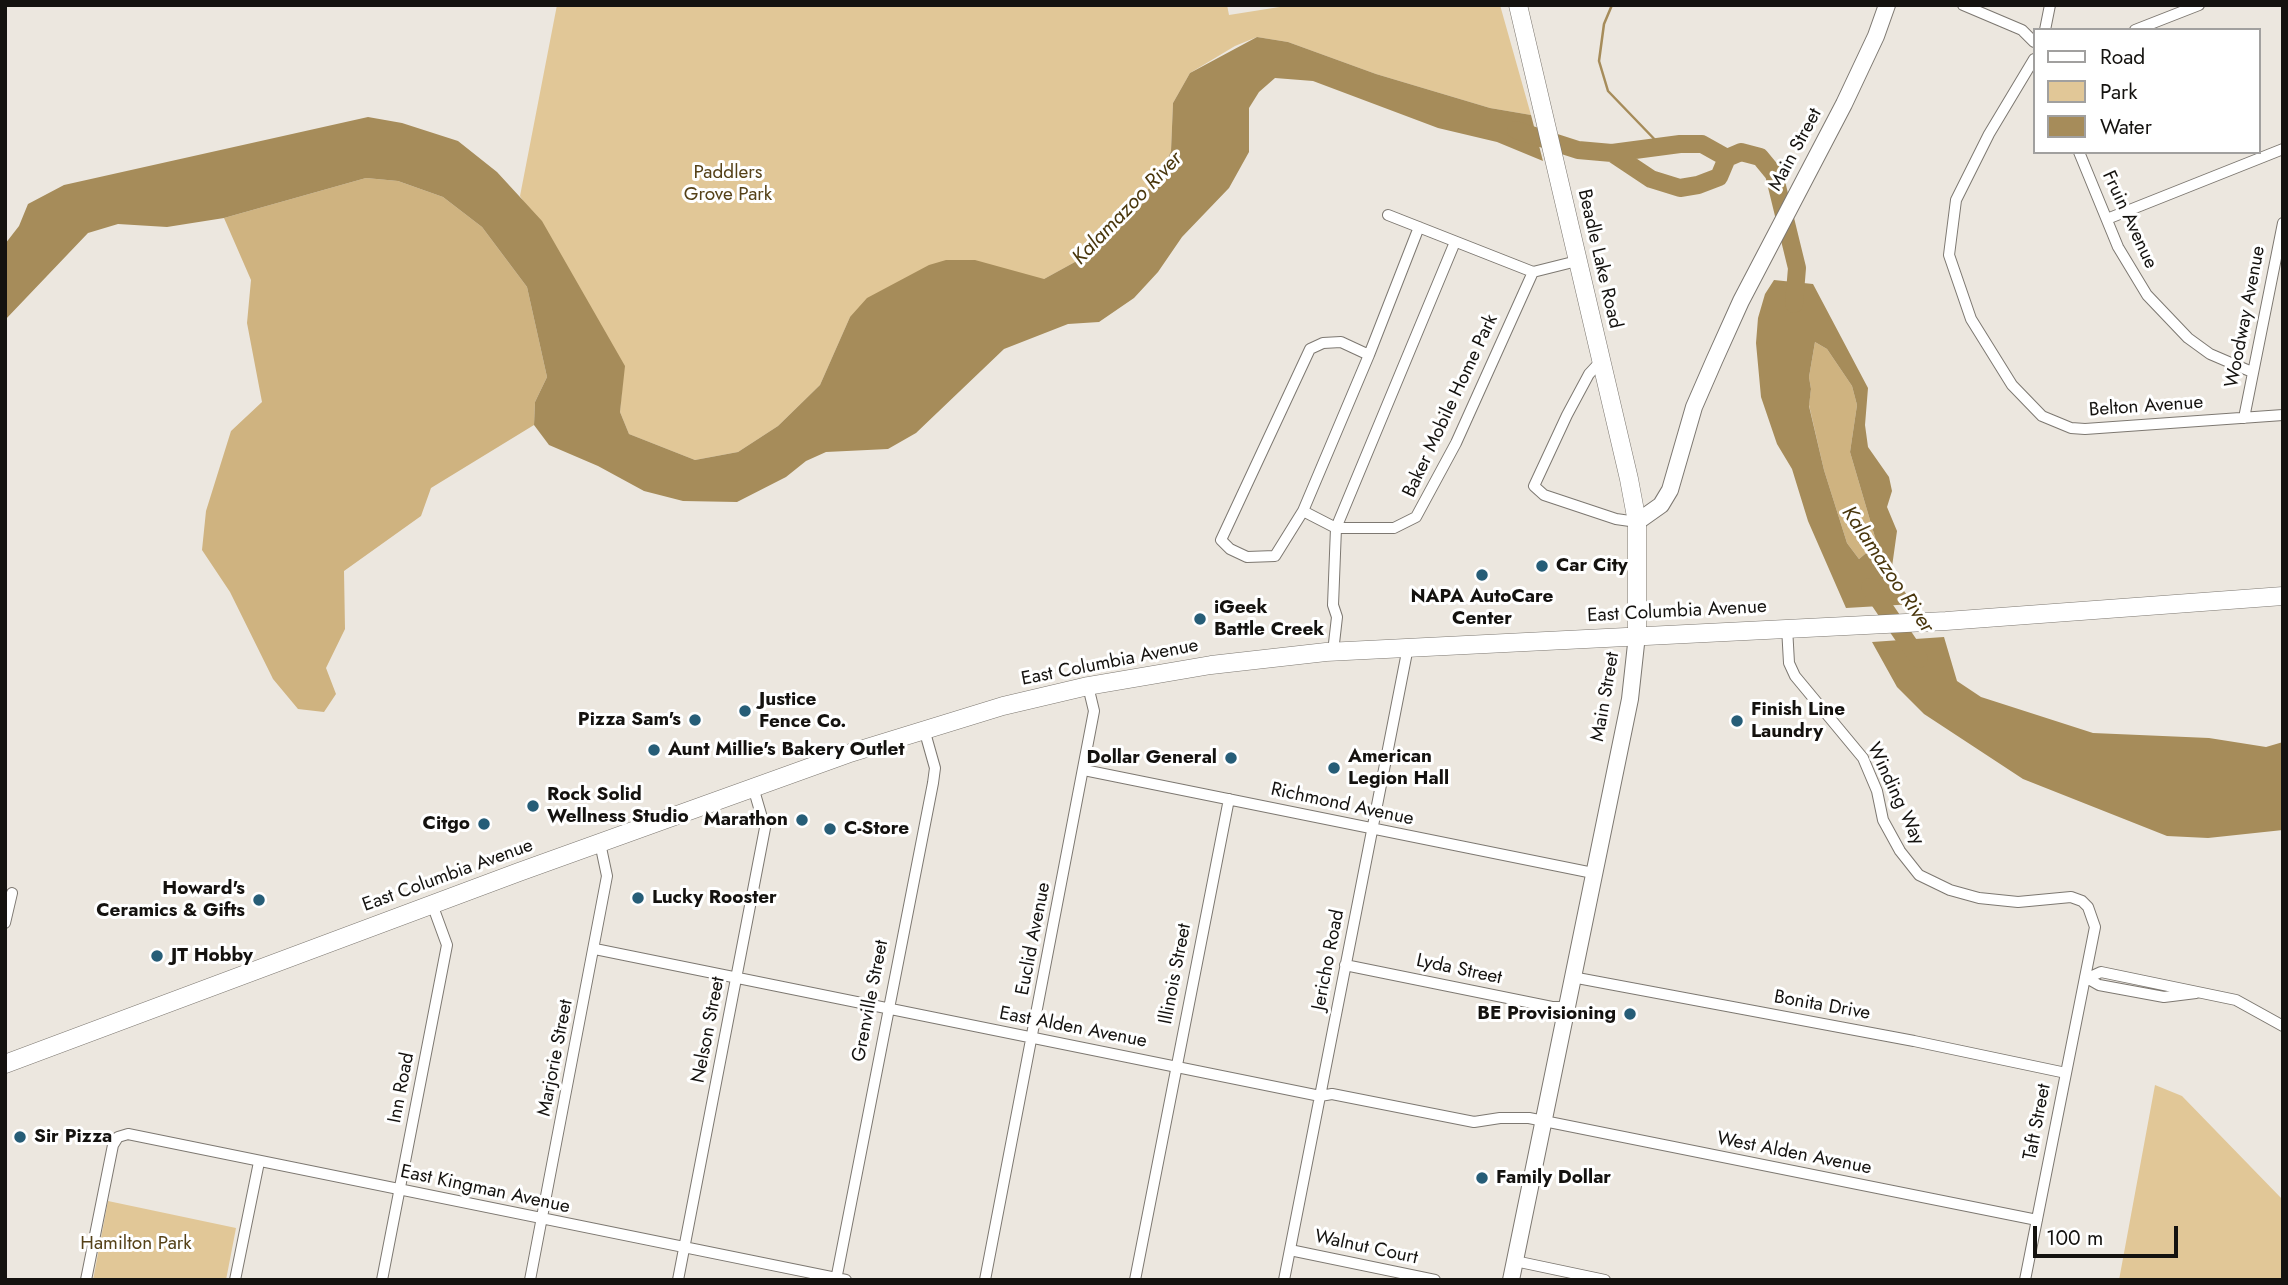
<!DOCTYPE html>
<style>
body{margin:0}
#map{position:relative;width:2288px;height:1285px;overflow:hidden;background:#ece7df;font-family:Jost,sans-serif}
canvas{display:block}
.frame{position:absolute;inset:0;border:7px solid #14120f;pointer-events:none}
.legend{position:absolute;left:2033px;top:28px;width:228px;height:126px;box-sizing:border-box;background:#fff;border:2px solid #a1a09f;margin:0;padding:9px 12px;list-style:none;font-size:21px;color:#14120f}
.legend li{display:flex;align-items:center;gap:14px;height:35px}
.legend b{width:35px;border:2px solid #a1a09f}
.scale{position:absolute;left:2033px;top:1226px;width:145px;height:32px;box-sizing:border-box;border:4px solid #14120f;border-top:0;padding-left:9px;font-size:21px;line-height:24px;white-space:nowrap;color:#14120f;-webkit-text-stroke:5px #fff;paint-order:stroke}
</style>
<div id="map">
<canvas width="2288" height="1285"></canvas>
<div class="frame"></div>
<ul class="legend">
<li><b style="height:9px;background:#fff"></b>Road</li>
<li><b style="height:19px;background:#e1c797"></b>Park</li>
<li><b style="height:19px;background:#a68c5a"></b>Water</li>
</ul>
<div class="scale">100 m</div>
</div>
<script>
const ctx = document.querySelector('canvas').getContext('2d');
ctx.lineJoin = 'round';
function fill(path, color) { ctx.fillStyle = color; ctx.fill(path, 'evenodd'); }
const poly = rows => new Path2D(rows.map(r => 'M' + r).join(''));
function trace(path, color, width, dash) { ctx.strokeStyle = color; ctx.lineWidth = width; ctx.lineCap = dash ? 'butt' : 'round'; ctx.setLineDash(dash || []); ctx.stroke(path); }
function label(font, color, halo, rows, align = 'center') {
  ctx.font = font + ' Jost,sans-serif'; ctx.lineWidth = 6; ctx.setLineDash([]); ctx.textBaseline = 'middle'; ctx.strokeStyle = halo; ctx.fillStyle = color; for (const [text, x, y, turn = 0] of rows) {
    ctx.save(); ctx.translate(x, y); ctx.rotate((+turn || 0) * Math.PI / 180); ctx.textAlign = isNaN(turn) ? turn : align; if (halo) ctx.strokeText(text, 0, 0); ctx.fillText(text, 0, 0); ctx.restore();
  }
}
fill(poly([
 [557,5,1227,5,1229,15,1292,5,1500,5,1531,115,1490,108,1376,74,1288,42,1257,37,1235,46,1190,73,1173,103,1171,151,1162,173,1095,251,1044,279,850,317,820,385,778,426,738,452,695,460,629,434,620,412,624,366,520,196],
 [2155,1085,2182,1096,2283,1200,2283,1280,2119,1280],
 [108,1201,236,1228,226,1280,93,1280]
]), '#e1c797');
fill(poly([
 [366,178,398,181,443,197,482,227,527,287,547,377,535,402,534,425,431,488,421,516,344,571,345,629,326,668,336,694,324,712,298,709,273,679,230,592,202,550,206,511,231,431,262,402,247,323,251,280,224,218],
 [1815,342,1827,349,1852,386,1857,405,1850,452,1877,544,1859,559,1847,543,1824,470,1809,405,1811,389,1809,377]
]), '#cfb380');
fill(poly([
 [1257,37,1288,42,1376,74,1490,108,1531,115,1543,161,1497,142,1438,128,1313,81,1275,78,1259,92,1249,108,1249,152,1229,188,1182,237,1158,272,1134,298,1099,322,1068,324,1004,349,916,433,888,449,826,452,806,461,786,477,737,502,683,501,644,491,598,466,549,445,534,425,535,402,547,377,527,287,482,227,443,197,398,181,366,178,224,218,167,227,118,224,88,233,5,320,5,244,19,226,28,204,64,185,368,117,402,123,458,141,497,172,542,221,625,366,620,412,629,434,695,460,738,452,778,426,820,385,850,317,867,298,929,265,946,260,975,260,1044,279,1095,251,1162,173,1171,151,1173,103,1190,73],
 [1774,280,1813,284,1868,388,1865,425,1868,447,1889,477,1892,491,1887,507,1897,531,1891,574,1914,604,1846,608,1808,521,1792,469,1777,444,1761,397,1756,343,1758,318,1765,294],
 [1815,342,1827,349,1852,386,1857,405,1850,452,1877,544,1859,559,1847,543,1824,470,1809,406,1811,389,1809,377],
 [1944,637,1957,681,1981,697,2093,733,2209,738,2266,747,2283,742,2283,830,2208,838,2167,836,2023,779,1924,714,1897,687,1872,642]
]), '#a68c5a');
trace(poly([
 [1612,5,1604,24,1599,61,1608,91,1661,146]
]), '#a68c5a', 2.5);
trace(poly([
 [1516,130,1578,150,1612,153,1651,179,1680,188,1698,185,1719,177,1727,158,1741,152,1760,157,1774,174,1797,268,1794,304],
 [1612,153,1680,144,1702,144,1727,158],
 [1870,587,1919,659]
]), '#a68c5a', 18);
const street = poly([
 [1963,5,2022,30,2034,42],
 [2045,30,2050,5],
 [2135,30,2199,5],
 [2034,59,1989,134,1956,200,1949,255,1971,319,2012,385,2042,416,2071,428,2085,429,2283,415],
 [2079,152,2118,247,2147,295,2188,338,2210,354,2252,372],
 [1388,215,1533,272,1577,261],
 [2107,219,2283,149],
 [1369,355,1341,342,1323,343,1310,349,1221,540,1230,549,1247,557,1275,556,1303,511,1369,355,1419,227],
 [1601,361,1589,374,1567,415,1534,486,1544,495,1616,519,1637,522],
 [2244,418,2283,223],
 [1303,511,1336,528,1394,528,1416,517,1456,443,1533,272],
 [1787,627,1789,663,1795,676,1863,758,1877,791,1883,820,1900,851,1919,875,1950,890,1979,898,2018,902,2071,897,2082,901,2088,907,2095,927,2025,1280],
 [1333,652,1337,617,1333,605,1336,528,1455,242],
 [1084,770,1593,873],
 [5,923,12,893],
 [595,949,1320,1096,1332,1094,1474,1122,1500,1118,1529,1118,2037,1220],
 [1345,965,1552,1007,1566,1007],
 [1572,977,1914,1041,2066,1073],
 [2085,977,2099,985,2164,997,2196,993],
 [2090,977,2101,972,2236,1000,2283,1026],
 [1290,1250,1435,1280],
 [1515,1261,1605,1280],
 [86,1280,113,1145,118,1137,128,1134,846,1280],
 [235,1280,259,1162],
 [382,1280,447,945,432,904],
 [530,1280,607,876,600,843],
 [678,1280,765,828,753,787],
 [836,1280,933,783,935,768,924,729],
 [985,1280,1094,711,1088,686],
 [1135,1280,1229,799],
 [1284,1280,1408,647]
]);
const secondary = poly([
 [1637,522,1661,505,1670,490,1694,407,1714,361,1741,301,1844,104,1876,36,1887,5],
 [1511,1280,1630,699,1637,635]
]);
const primary = poly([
 [1518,5,1629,479,1637,522,1637,635],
 [5,1064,519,872,847,754,1003,706,1088,686,1211,665,1326,652,1946,621,2283,596]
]);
trace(street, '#7d7871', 12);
trace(secondary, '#7d7871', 18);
trace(primary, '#7d7871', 19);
trace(street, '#fff', 10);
trace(secondary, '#fff', 16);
trace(primary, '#fff', 18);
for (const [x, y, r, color] of [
 [1542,566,7,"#265d77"],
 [1482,575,7,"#265d77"],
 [1200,619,7,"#265d77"],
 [745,711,7,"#265d77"],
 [695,720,7,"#265d77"],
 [1737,721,7,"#265d77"],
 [654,750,7,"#265d77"],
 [1231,758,7,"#265d77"],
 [1334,768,7,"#265d77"],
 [533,806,7,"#265d77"],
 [802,820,7,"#265d77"],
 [484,824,7,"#265d77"],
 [830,829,7,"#265d77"],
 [638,898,7,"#265d77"],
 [259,900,7,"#265d77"],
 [157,956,7,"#265d77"],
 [1630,1014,7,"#265d77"],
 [20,1137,7,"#265d77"],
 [1482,1178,7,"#265d77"]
]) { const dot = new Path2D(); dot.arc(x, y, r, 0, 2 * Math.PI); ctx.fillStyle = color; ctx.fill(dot); trace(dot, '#fff', 2.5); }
label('19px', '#14120f', '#fff', [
 ["Main Street",1796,150,-62],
 ["Fruin Avenue",2129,220,65],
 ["Beadle Lake Road",1599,259,77],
 ["Woodway Avenue",2246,317,-79],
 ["Baker Mobile Home Park",1451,406,-65],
 ["Belton Avenue",2146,407,-4],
 ["East Columbia Avenue",1677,612,-3],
 ["East Columbia Avenue",1110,663,-11],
 ["Main Street",1606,697,-80],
 ["Winding Way",1895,794,65],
 ["Richmond Avenue",1342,805,12],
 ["East Columbia Avenue",448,876,-20],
 ["Euclid Avenue",1034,939,-79],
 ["Jericho Road",1329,960,-79],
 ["Lyda Street",1459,970,12],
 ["Illinois Street",1176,974,-79],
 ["Grenville Street",871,1001,-79],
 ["Bonita Drive",1822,1006,10],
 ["East Alden Avenue",1073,1028,11],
 ["Nelson Street",709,1030,-79],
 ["Marjorie Street",556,1058,-79],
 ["Inn Road",402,1088,-79],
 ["Taft Street",2038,1122,-79],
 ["West Alden Avenue",1794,1154,11],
 ["East Kingman Avenue",485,1190,12],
 ["Walnut Court",1366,1248,12]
]);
label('19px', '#554118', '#fff', [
 ["Paddlers",728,173],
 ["Grove Park",728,195],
 ["Hamilton Park",136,1244]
]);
label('bold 19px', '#14120f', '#fff', [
 ["Car City",1556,566],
 ["NAPA AutoCare",1482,597,"center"],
 ["Center",1482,619,"center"],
 ["iGeek",1214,608],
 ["Battle Creek",1214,630],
 ["Justice",759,700],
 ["Fence Co.",759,722],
 ["Finish Line",1751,710],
 ["Laundry",1751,732],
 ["Pizza Sam's",681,720,"right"],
 ["Aunt Millie's Bakery Outlet",668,750],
 ["American",1348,757],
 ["Legion Hall",1348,779],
 ["Dollar General",1217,758,"right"],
 ["Rock Solid",547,795],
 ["Wellness Studio",547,817],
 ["Marathon",788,820,"right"],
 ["Citgo",470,824,"right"],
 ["C-Store",844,829],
 ["Howard's",245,889,"right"],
 ["Ceramics & Gifts",245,911,"right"],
 ["Lucky Rooster",652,898],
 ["JT Hobby",171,956],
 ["BE Provisioning",1616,1014,"right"],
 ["Sir Pizza",34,1137],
 ["Family Dollar",1496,1178]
], 'left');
label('italic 21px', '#49360c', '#fff', [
 ["Kalamazoo River",1128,209,-46],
 ["Kalamazoo River",1887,570,56]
]);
</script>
